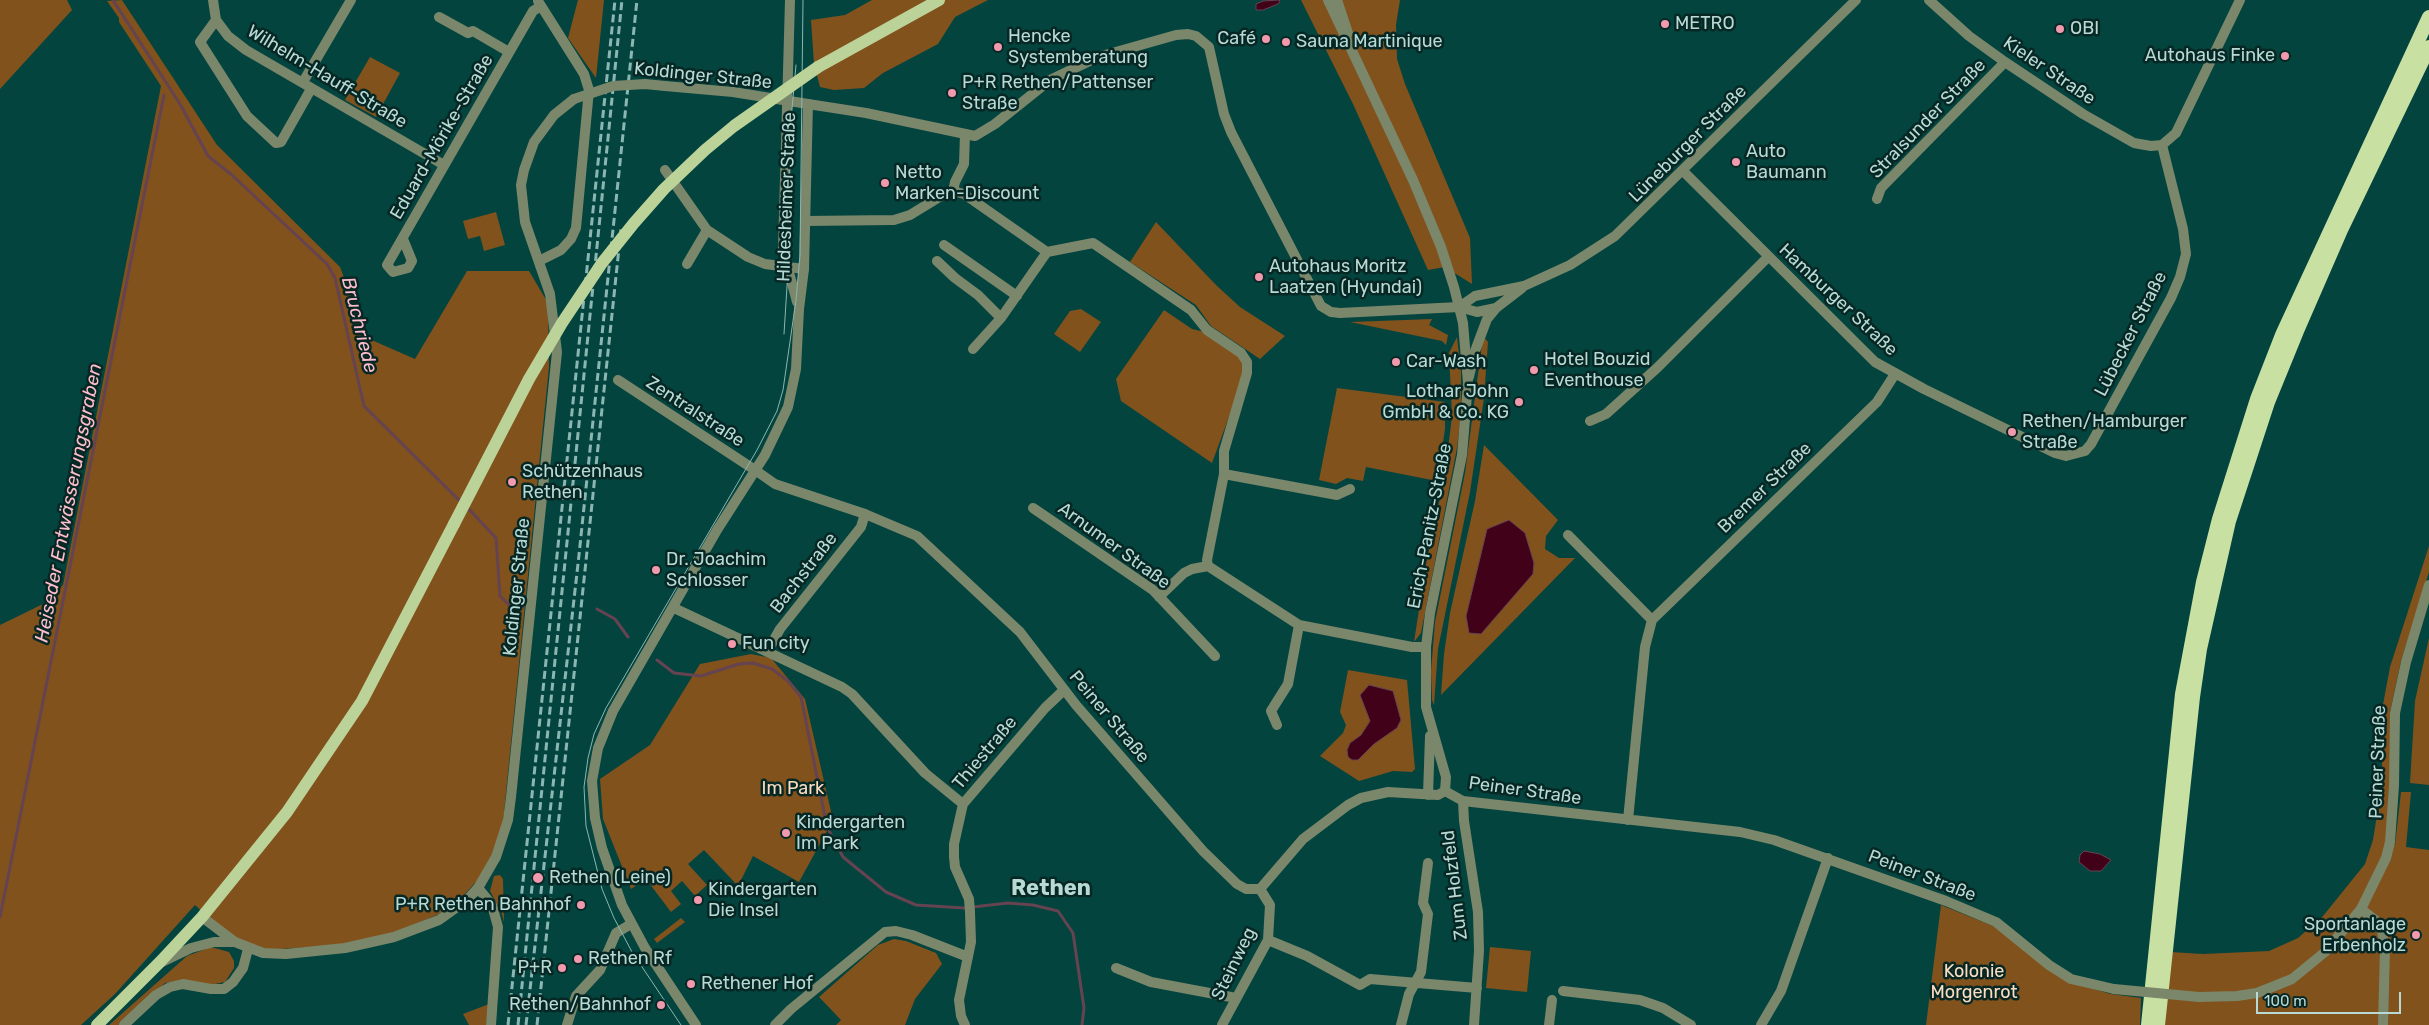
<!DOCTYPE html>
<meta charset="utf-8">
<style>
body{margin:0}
#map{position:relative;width:2429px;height:1025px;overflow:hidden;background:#03443f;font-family:Rubik,sans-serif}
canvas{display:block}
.scale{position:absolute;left:2256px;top:992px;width:145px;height:22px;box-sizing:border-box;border:2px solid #b8dad5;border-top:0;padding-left:6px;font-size:15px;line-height:18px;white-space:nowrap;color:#b8dad5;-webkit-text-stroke:4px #072724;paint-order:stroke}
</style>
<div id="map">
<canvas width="2429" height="1025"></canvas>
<div class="scale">100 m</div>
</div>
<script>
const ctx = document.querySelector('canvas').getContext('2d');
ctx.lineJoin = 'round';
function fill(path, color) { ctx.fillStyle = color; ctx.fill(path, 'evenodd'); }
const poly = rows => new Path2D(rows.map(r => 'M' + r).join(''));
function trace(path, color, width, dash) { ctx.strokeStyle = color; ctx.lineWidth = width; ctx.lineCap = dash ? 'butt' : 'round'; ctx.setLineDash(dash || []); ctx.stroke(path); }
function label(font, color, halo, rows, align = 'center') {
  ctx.font = font + ' Rubik,sans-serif'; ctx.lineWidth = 5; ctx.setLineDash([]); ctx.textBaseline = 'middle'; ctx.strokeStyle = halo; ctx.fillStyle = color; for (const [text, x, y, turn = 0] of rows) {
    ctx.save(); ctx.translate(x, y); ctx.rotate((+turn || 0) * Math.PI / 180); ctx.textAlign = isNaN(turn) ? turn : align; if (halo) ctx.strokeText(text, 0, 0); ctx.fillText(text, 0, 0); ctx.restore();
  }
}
fill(poly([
 [0,0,67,0,72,10,0,89],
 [122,0,217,145,340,267,367,338,415,359,467,271,529,271,548,303,549,367,502,832,484,873,464,895,439,914,395,933,344,945,264,950,249,945,219,927,195,905,115,994,81,1025,0,1025,0,625,43,604,63,585,161,86,119,22,119,18,107,1],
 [578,0,604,0,596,78,568,38],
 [872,0,988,0,955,17,938,44,883,73,864,88,834,90,820,87,814,64,811,20,845,15],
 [1301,0,1400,0,1396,25,1397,59,1405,84,1470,238,1472,284,1445,267,1428,270,1353,104],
 [370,57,400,73,376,117,345,100],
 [496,212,505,245,484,251,480,236,468,239,463,221],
 [1156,222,1216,285,1240,307,1285,336,1260,359,1211,326,1196,305,1130,262],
 [1081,309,1101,322,1080,352,1054,334,1070,311],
 [1164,310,1192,329,1205,332,1240,355,1245,363,1244,376,1212,463,1121,401,1116,379],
 [1432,319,1429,325,1448,335,1446,345,1442,341,1350,322],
 [1483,336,1488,342,1484,398,1470,492,1438,649,1434,705,1432,700,1431,671,1435,622,1465,473],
 [1457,337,1461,372,1461,413,1457,448,1421,633,1414,642,1426,564,1445,474,1452,416,1449,353],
 [1337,388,1445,402,1445,429,1437,481,1366,467,1363,481,1347,478,1336,484,1319,480],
 [1484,445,1558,520,1546,536,1545,549,1559,558,1575,558,1441,695,1444,654,1450,613,1475,501],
 [2429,546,2429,572,2401,661,2390,712,2390,774,2386,843,2395,845,2401,792,2411,792,2406,847,2429,850,2429,1025,2163,1025,2170,952,2203,954,2269,951,2298,938,2323,916,2365,864,2373,840,2382,783,2382,710,2390,667],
 [2429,638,2429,785,2410,783,2415,701],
 [751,654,771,658,805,699,833,820,799,882,753,856,738,886,704,850,688,864,707,885,695,896,682,881,671,891,681,904,671,912,646,879,631,889,603,819,600,779,650,745,700,664],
 [1348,670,1407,680,1415,769,1412,772,1393,771,1359,781,1320,756,1343,733,1346,725,1340,712],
 [500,875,503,879,504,922,501,911,490,891,494,876],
 [1941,905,1993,926,2069,982,2111,994,2141,998,2140,1025,1926,1025],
 [681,918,685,922,657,943,654,939],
 [894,939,906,941,936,953,942,964,915,999,905,1025,836,1025,841,1020,819,997,878,945],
 [211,947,229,952,234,961,234,968,225,982,210,985,182,980,165,983,119,1025,109,1025,187,956],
 [1490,947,1531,951,1527,992,1486,988],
 [489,1004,486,1025,469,1025,463,1014]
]), '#81521c');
const water = poly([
 [1263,1,1279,0,1280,1,1278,4,1263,10,1256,10,1256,4,1263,1],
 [1509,520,1525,533,1534,563,1533,574,1481,634,1469,633,1466,616,1487,529,1509,520],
 [1369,685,1393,691,1401,720,1397,728,1374,744,1358,760,1352,760,1348,757,1347,750,1350,743,1361,735,1370,721,1360,695,1369,685],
 [2084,851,2100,854,2111,860,2101,871,2090,871,2079,862,2080,855,2084,851]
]);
fill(water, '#410219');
trace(water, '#654351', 1);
trace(poly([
 [113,0,180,104,208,156,232,175,327,264,335,278,364,406,461,502],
 [466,506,496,538,500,596,510,606,523,607],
 [597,609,615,619,628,637],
 [657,660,674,673,701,676,739,664,753,663,772,669,788,681,801,697,827,827,843,857,886,892,916,905,964,908,1008,903,1033,905,1058,911,1073,933,1084,1008,1082,1025],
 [0,917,164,95]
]), '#654351', 3);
trace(poly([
 [213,0,216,20,228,36,246,50,444,165],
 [1929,0,1969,36,2005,62,2083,114,2134,143,2151,146,2162,145,2176,133,2240,0],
 [538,1,584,74,589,90,576,228,571,239,561,250,539,261],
 [439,17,468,33,473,31,509,52],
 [216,20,200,42,247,116,276,143,281,142,311,89],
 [303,82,351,0],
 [808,104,866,113,975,136,995,124,1050,80,1098,57,1176,35,1188,34,1196,36,1209,47,1224,114,1231,132,1321,306,1331,312,1340,313,1459,307,1477,312,1496,308],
 [665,170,707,230,748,257,765,264,804,269],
 [1683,171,1875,362,1924,389,2055,453,2066,456,2085,451,2091,444,2171,298,2180,277,2186,254,2183,229,2162,145],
 [953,191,955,182,964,164,965,134],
 [1877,199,1881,188,2005,62],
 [805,221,894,220,910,215,946,193,953,191,964,194,1047,252,1093,243,1191,310,1207,330,1241,353,1247,362,1247,373,1224,451,1224,474,1207,560,1208,566,1299,625,1412,647,1426,647],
 [403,239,412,261,408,268,393,272,387,265,533,11,541,6],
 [944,245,1017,296],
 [937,261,955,278,978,295,1001,318],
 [687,264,707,230],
 [1459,307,1475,296,1524,286,1570,265,1615,236,1856,0],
 [973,349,1001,318,1047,252],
 [1469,377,1475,351,1487,319,1496,308,1522,288],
 [618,380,755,470],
 [1590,421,1606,414,1657,368,1768,257],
 [1224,474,1337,495,1350,489],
 [1033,508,1153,590,1215,656],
 [1568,535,1652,620],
 [1159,597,1184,573,1192,569,1208,566],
 [674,608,842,687,852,694,925,773,963,804],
 [767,652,780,629,861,527,865,514],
 [1277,725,1271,711,1288,684,1299,625],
 [1445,791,1463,801,1740,832,1774,840,1946,901,1996,922,2049,965,2071,979,2114,989],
 [1463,801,1464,821,1478,912,1479,951,1474,1025],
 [1628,820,1645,647,1652,620,1877,402,1895,374],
 [478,888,492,905,498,927,491,1025],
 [2361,909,2375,920,2382,931,2385,949,2383,1025],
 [1268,940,1307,956,1360,985,1370,979,1477,988],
 [1116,968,1151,982,1236,998],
 [1563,991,1640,1000,1663,1008,1691,1025],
 [2199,997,2237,996,2257,993,2292,979,2325,952,2361,909,2386,858,2390,842,2394,786,2395,713,2406,662,2429,585],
 [124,1025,156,995,170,987,183,984,211,989,224,989,233,982,243,968,248,949],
 [567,1025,576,996,600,970,616,933,631,924],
 [775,1025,791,1009,885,932,896,931,912,935,968,957],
 [965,1025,961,1016,959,1000,971,942,970,912,969,899,955,867,954,857,954,844,963,804,1045,708,1064,690],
 [1222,1025,1268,940,1270,905,1260,889],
 [1401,1025,1409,994,1421,972,1428,914,1423,903,1428,863],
 [1549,1025,1552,1000],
 [1761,1025,1781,991,1828,858]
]), '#7b876b', 10);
trace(poly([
 [790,0,783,250,797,302],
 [1337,0,1348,33],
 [665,86,733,92,808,104,804,269,799,309,796,369,788,407,765,455,717,530,613,711,598,748,592,781,595,818,602,848,622,905,645,948,696,1025],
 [755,470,775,484,865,514,917,536,1020,632,1076,705,1203,851,1237,884,1246,889,1260,889,1303,839,1348,805,1361,798,1388,792,1438,795,1445,791,1446,777,1426,707,1426,647,1430,613,1462,455,1468,383,1463,323,1454,287,1441,247,1413,180,1328,0],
 [1428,795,1430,736],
 [202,917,235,942,263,953,286,954,345,948,394,937,439,920,467,900,478,888,496,857,508,820,511,797,557,352,550,294,525,222,521,185,524,170,534,142,554,115,574,99],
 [162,962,191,948,214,942,235,942]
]), '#7b876b', 10);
trace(poly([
 [818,67,939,0],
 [97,1025,160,962,202,917,287,812,362,701,454,524]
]), '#bbd299', 12);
trace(poly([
 [2148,1025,2182,694,2203,582,2219,519,2257,399,2282,335,2429,17],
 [2158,1025,2193,697,2200,649,2229,521,2268,402,2297,331,2341,230,2429,47]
]), '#c8e1a2', 14);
trace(poly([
 [784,334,789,255,790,131,796,65],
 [681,1025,632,952,614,918,602,889,586,826,584,787,588,758,594,734,606,708,757,450,777,411,783,390,796,300,800,255,803,0]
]), '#8cb6b1', 1);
trace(poly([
 [508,1025,615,0],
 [518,1025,622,0],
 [526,1025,579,555,637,0],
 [537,1025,621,229]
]), '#8cb6b1', 3, [8, 4]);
trace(poly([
 [2114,989,2199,997]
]), '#7b876b', 10);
trace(poly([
 [574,99,613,86,645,84,665,86]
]), '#7b876b', 10);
trace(poly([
 [454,524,529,379,562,323,602,263,634,223,664,189,705,150,734,126,818,67]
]), '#bbd299', 12);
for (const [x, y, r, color] of [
 [1665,24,5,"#f29aad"],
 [2060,29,5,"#f29aad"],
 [1266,39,5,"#f29aad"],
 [1286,42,5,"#f29aad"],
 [998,47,5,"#f29aad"],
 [2285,56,5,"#f29aad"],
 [952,93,5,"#f29aad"],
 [1736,162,5,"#f29aad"],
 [885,183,5,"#f29aad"],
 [1259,277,5,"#f29aad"],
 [1396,362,5,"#f29aad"],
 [1534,370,5,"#f29aad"],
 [1519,402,5,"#f29aad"],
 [2012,432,5,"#f29aad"],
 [512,482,5,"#f29aad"],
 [656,570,5,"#f29aad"],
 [732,644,5,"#f29aad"],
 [786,833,5,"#f29aad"],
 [538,878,6,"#f29aad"],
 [698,900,5,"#f29aad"],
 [581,905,5,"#f29aad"],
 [2416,935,5,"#f29aad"],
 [578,959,5,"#f29aad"],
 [562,968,5,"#f29aad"],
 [691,984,5,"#f29aad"],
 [661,1005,5,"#f29aad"]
]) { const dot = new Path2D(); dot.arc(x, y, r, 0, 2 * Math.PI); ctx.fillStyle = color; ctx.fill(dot); trace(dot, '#072724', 2); }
label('18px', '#b8dad5', '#072724', [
 ["METRO",1675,24],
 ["OBI",2070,29],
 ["Hencke",1008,37],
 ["Systemberatung",1008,58],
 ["Café",1256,39,"right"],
 ["Sauna Martinique",1296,42],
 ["Autohaus Finke",2275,56,"right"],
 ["P+R Rethen/Pattenser",962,83],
 ["Straße",962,104],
 ["Auto",1746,152],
 ["Baumann",1746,173],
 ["Netto",895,173],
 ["Marken-Discount",895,194],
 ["Autohaus Moritz",1269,267],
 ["Laatzen (Hyundai)",1269,288],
 ["Hotel Bouzid",1544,360],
 ["Eventhouse",1544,381],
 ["Car-Wash",1406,362],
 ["Lothar John",1509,392,"right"],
 ["GmbH & Co. KG",1509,413,"right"],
 ["Rethen/Hamburger",2022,422],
 ["Straße",2022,443],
 ["Schützenhaus",522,472],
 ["Rethen",522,493],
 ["Dr. Joachim",666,560],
 ["Schlosser",666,581],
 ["Fun city",742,644],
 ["Kindergarten",796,823],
 ["Im Park",796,844],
 ["Rethen (Leine)",549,878],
 ["Kindergarten",708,890],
 ["Die Insel",708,911],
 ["P+R Rethen Bahnhof",571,905,"right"],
 ["Sportanlage",2406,925,"right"],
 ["Erbenholz",2406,946,"right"],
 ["Rethen Rf",588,959],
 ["P+R",552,968,"right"],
 ["Rethener Hof",701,984],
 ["Rethen/Bahnhof",651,1005,"right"]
], 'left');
label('18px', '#b8dad5', '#072724', [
 ["Kieler Straße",2049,71,34],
 ["Koldinger Straße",703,76,6],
 ["Wilhelm-Hauff-Straße",327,77,31],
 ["Stralsunder Straße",1928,119,-46],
 ["Eduard-Mörike-Straße",442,137,-60],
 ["Lüneburger Straße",1688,144,-45],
 ["Hildesheimer Straße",787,197,-88],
 ["Hamburger Straße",1838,300,43],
 ["Lübecker Straße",2131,334,-63],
 ["Zentralstraße",695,412,33],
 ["Bremer Straße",1765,488,-44],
 ["Erich-Panitz-Straße",1430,526,-79],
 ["Arnumer Straße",1114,546,36],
 ["Bachstraße",804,573,-52],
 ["Koldinger Straße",517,587,-84],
 ["Peiner Straße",1109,717,50],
 ["Thiestraße",985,753,-50],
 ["Peiner Straße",2378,762,-88],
 ["Peiner Straße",1525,791,8],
 ["Peiner Straße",1922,876,21],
 ["Zum Holzfeld",1455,885,-97],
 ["Steinweg",1234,964,-64]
]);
label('18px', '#faddc0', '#072724', [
 ["Im Park",793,789],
 ["Kolonie",1974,972],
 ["Morgenrot",1974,993]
]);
label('italic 19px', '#fdbdca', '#072724', [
 ["Bruchriede",359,325,76],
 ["Heiseder Entwässerungsgraben",69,503,-79]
]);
label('bold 22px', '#b8dad5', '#072724', [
 ["Rethen",1051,889]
]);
</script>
